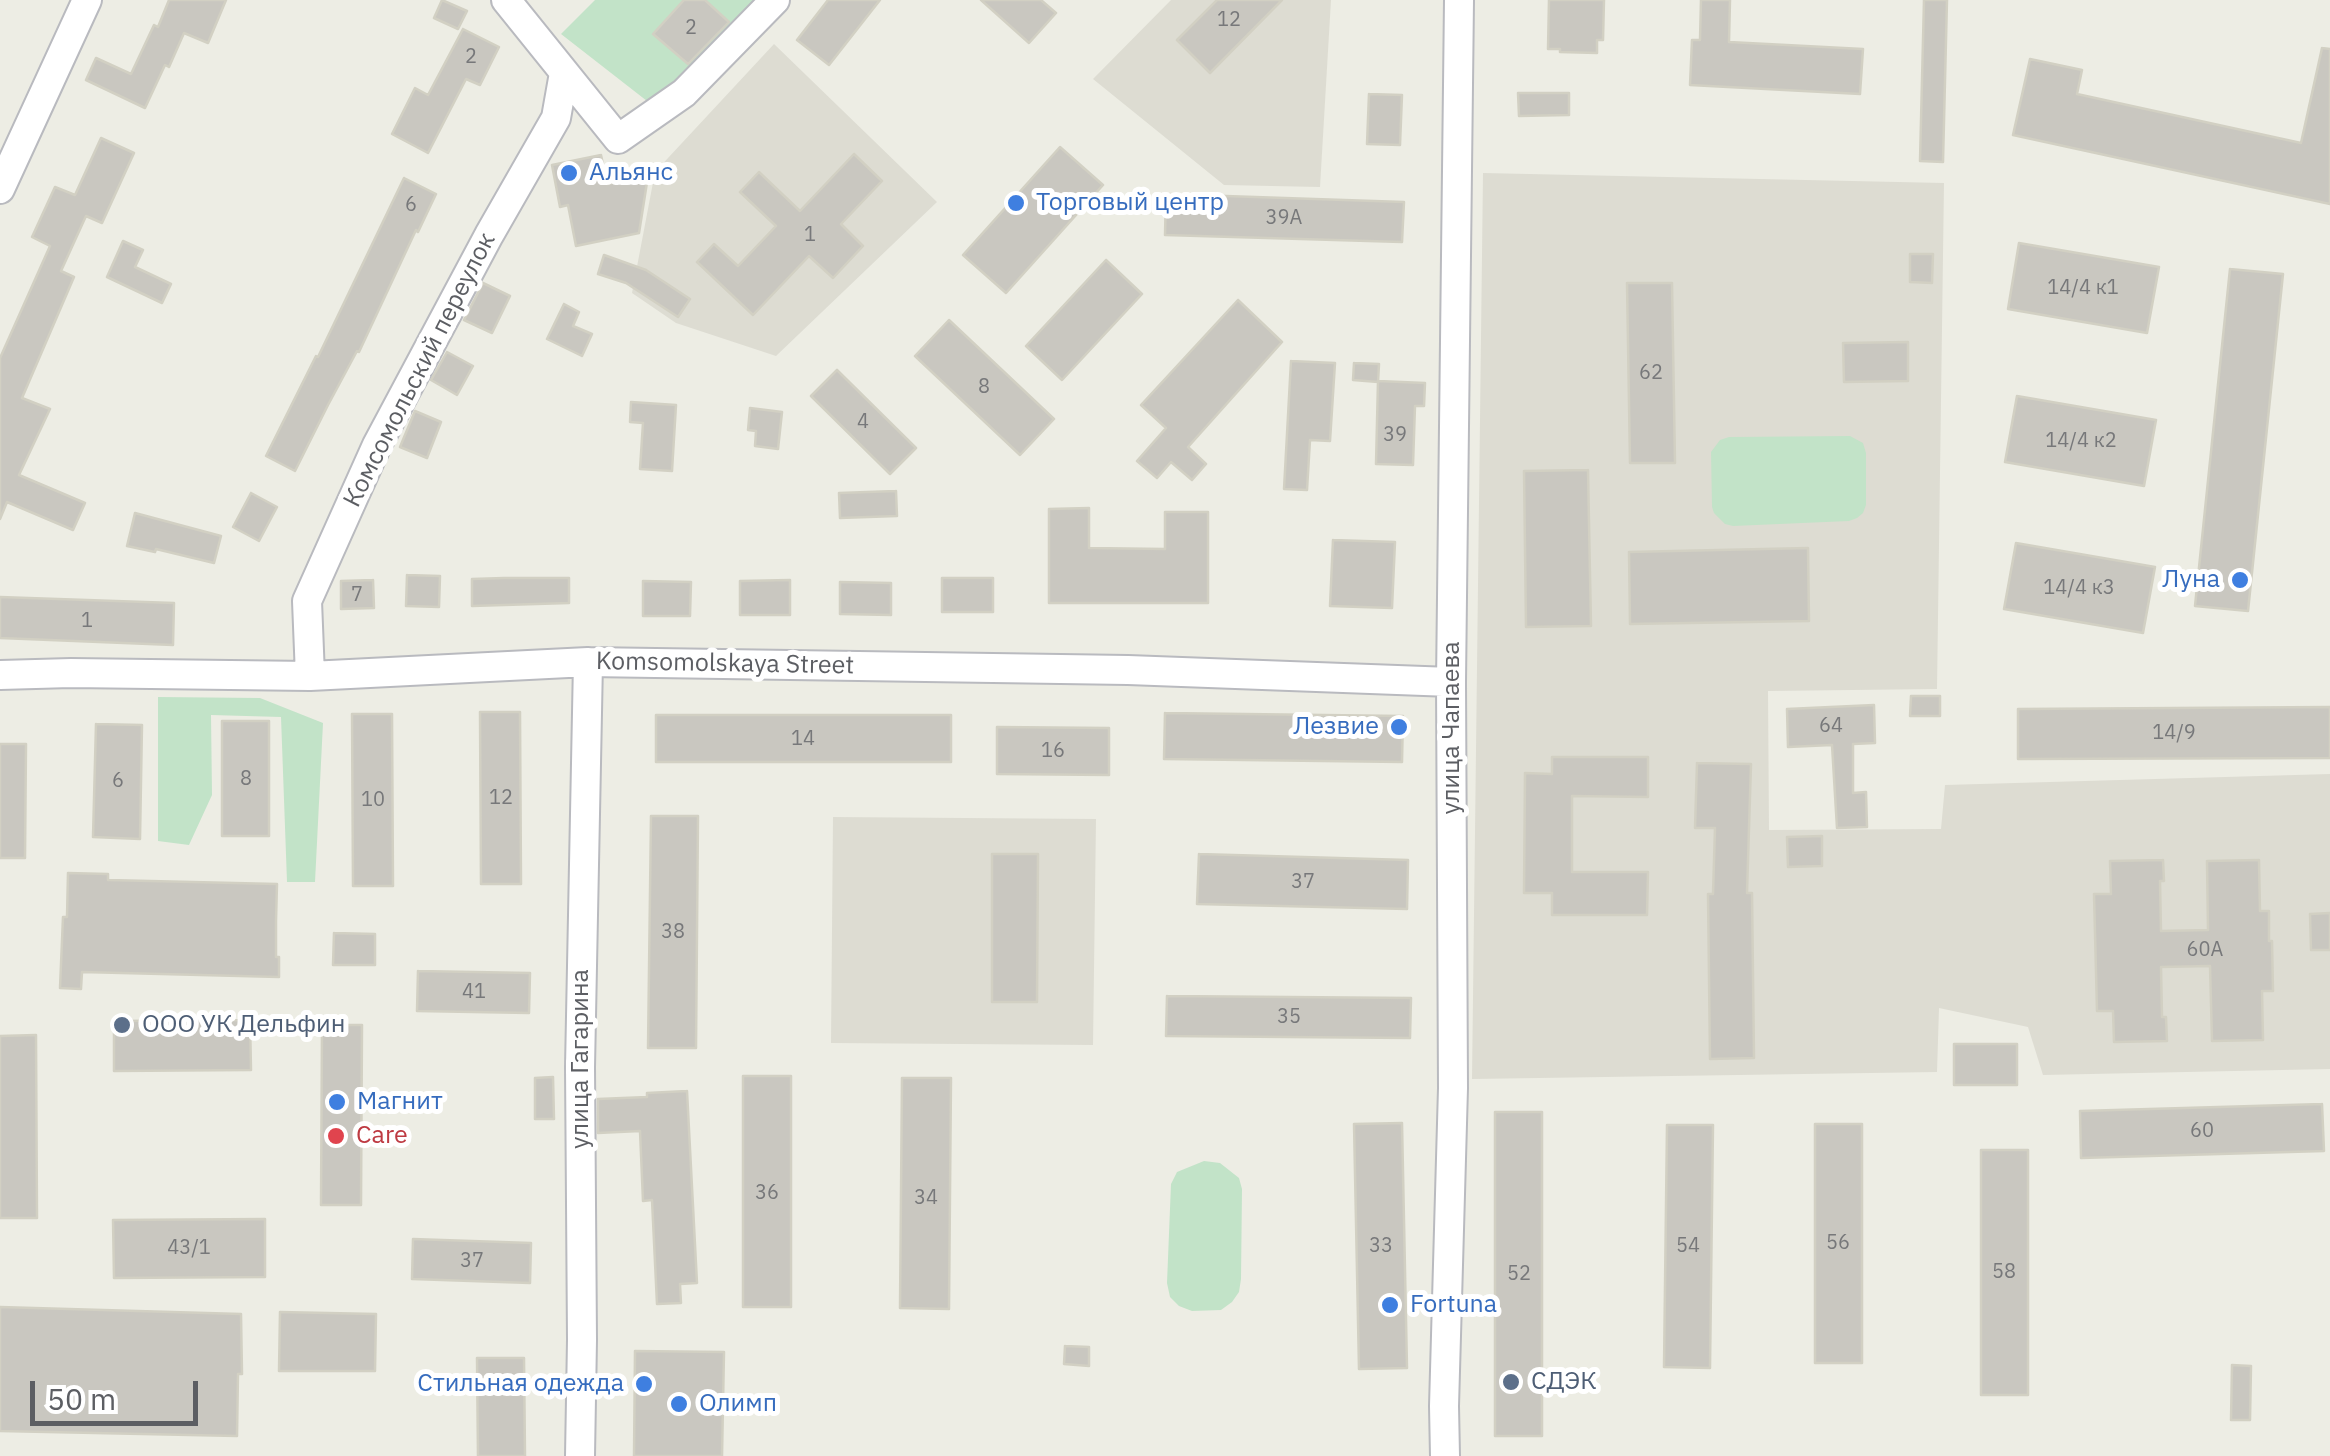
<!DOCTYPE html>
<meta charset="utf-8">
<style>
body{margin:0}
#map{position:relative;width:2330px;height:1456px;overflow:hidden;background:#edede4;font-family:"IBM Plex Sans",sans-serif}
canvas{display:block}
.scale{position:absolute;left:30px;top:1381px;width:168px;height:45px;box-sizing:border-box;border:5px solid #5c5e63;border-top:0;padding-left:12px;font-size:30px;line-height:35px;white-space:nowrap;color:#5c5e63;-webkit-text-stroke:8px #fff;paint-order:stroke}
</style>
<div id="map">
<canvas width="2330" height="1456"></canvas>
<div class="scale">50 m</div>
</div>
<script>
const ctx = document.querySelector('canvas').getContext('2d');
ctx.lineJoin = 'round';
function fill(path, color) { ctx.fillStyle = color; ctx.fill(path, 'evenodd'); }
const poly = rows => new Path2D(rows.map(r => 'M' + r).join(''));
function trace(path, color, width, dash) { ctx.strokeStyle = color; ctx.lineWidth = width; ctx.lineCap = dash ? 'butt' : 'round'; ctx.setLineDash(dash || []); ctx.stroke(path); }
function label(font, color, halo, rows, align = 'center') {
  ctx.font = font + ' "IBM Plex Sans",sans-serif'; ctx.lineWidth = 10; ctx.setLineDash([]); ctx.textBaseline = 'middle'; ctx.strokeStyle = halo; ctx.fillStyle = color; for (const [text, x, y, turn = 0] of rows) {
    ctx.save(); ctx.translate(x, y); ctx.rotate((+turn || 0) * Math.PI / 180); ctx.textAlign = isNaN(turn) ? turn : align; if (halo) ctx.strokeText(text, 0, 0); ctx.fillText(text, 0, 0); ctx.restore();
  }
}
fill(poly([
 [1171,0,1331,0,1320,187,1224,185,1093,79],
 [774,44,937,202,776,356,676,323,632,293,655,172],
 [1483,173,1944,183,1937,689,1768,691,1769,830,1941,829,1945,785,2330,774,2330,1069,2043,1075,2028,1027,1939,1008,1937,1072,1472,1079],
 [833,817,1096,819,1093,1045,831,1043]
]), '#dddcd2');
fill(poly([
 [595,0,755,0,670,86,647,101,561,34],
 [1850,436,1863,443,1866,453,1866,505,1863,513,1857,518,1849,521,1733,526,1725,524,1714,513,1712,507,1711,452,1720,440,1729,437],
 [158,697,260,698,323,723,315,882,287,882,281,717,211,715,212,795,189,845,158,841],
 [1204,1161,1220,1163,1239,1178,1242,1189,1241,1279,1239,1292,1232,1302,1221,1310,1192,1311,1179,1306,1170,1297,1167,1283,1171,1184,1177,1172]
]), '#c2e3c8');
const building = poly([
 [169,0,226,0,208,43,184,33,169,67,165,65,145,108,86,80,96,58,131,74,154,25,158,27,169,0],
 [442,0,467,11,458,29,434,18,442,0],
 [684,0,705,0,729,22,688,64,653,34,684,0],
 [828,0,880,0,829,65,797,40,828,0],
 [981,0,1041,0,1056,13,1029,43,981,0],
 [1217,0,1282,0,1210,73,1177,40,1217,0],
 [1549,0,1604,0,1603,40,1597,40,1597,53,1560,52,1560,49,1548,49,1549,0],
 [1701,0,1730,0,1729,42,1863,49,1860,94,1690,85,1692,40,1700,40,1701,0],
 [1924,0,1947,0,1943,162,1920,161,1924,0],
 [463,29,499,47,480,85,466,79,428,153,392,134,415,88,428,95,463,29],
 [2322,48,2330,49,2330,204,2013,135,2030,59,2082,70,2077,94,2301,143,2322,48],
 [1518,93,1569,93,1569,115,1519,116,1518,93],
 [1369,94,1402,95,1400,145,1367,144,1369,94],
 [101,138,134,153,102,223,86,216,61,271,74,277,22,398,50,409,19,475,85,503,73,530,7,502,0,519,0,358,50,246,32,237,55,187,75,195,101,138],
 [1060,147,1103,185,1006,293,963,255,1060,147],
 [854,154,882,181,841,224,863,246,833,278,809,256,753,315,697,262,714,244,738,266,776,226,740,192,759,172,800,211,854,154],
 [601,155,607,184,648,176,639,233,576,246,568,205,560,207,552,165,601,155],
 [404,178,436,194,418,232,416,230,359,352,357,351,328,405,295,471,266,456,316,356,318,357,404,178],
 [1166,194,1404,202,1402,242,1165,235,1166,194],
 [123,241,143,250,135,267,171,284,162,303,107,277,123,241],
 [2019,243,2159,267,2147,333,2008,309,2019,243],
 [1910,254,1933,254,1932,283,1910,282,1910,254],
 [604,255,646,270,690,299,678,317,626,283,598,274,604,255],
 [1106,260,1142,294,1062,380,1026,346,1106,260],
 [2230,269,2283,274,2248,611,2195,606,2230,269],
 [483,283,510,296,492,333,464,320,483,283],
 [1627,283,1672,283,1675,463,1630,463,1627,283],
 [1238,300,1282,342,1188,447,1206,464,1192,480,1171,462,1157,478,1137,461,1166,428,1141,405,1238,300],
 [564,304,579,312,573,326,592,334,582,356,547,339,564,304],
 [949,320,1054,419,1020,455,915,356,949,320],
 [1908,342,1908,381,1844,382,1843,343,1908,342],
 [447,352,473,366,457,395,431,380,447,352],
 [1291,361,1335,363,1330,441,1310,440,1307,490,1284,489,1291,361],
 [1354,363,1379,364,1378,382,1353,380,1354,363],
 [837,370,916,448,890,474,811,396,837,370],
 [1378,381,1425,383,1424,406,1415,406,1413,465,1376,464,1378,381],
 [2017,396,2156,420,2144,486,2005,462,2017,396],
 [631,402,676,405,672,471,640,469,643,423,630,422,631,402],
 [750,408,782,412,778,449,755,446,756,431,748,430,750,408],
 [415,411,441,422,427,458,400,447,415,411],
 [1588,470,1591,626,1526,627,1524,471,1588,470],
 [896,491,897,516,840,518,839,493,896,491],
 [251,493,277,507,259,541,233,527,251,493],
 [1089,508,1089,548,1165,549,1165,512,1208,512,1208,603,1049,603,1049,509,1089,508],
 [135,513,221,536,214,563,156,549,155,552,127,546,135,513],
 [1333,540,1395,542,1392,608,1330,606,1333,540],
 [2016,543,2155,567,2143,633,2004,609,2016,543],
 [1808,548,1809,621,1630,624,1629,552,1808,548],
 [407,575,440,576,439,607,406,606,407,575],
 [504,578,569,578,569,603,472,606,472,579,504,578],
 [942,578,993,578,993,612,942,612,942,578],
 [373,580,374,608,341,609,341,581,373,580],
 [790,580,790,615,740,615,740,581,790,580],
 [643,581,691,582,690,616,643,616,643,581],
 [840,582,891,583,891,615,840,614,840,582],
 [0,597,174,603,173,645,0,638,0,597],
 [1911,696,1940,696,1940,716,1910,716,1911,696],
 [1874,705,1875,743,1853,744,1853,793,1866,792,1867,827,1837,828,1832,745,1788,747,1787,709,1874,705],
 [2330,707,2330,758,2018,759,2018,709,2330,707],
 [480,712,520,712,521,884,481,884,480,712],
 [1165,713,1403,716,1402,762,1164,759,1165,713],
 [352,714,392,714,393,886,353,886,352,714],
 [656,715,951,715,951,762,656,762,656,715],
 [222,721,269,721,269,836,222,836,222,721],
 [96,724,142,725,140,839,93,837,96,724],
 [997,727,1109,728,1109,775,997,774,997,727],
 [0,744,26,744,25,858,0,858,0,744],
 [1552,757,1648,757,1648,797,1572,796,1572,872,1648,872,1647,915,1552,915,1552,893,1524,893,1525,773,1552,774,1552,757],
 [1697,763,1751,764,1747,893,1752,893,1754,1058,1710,1059,1708,894,1713,894,1715,828,1695,828,1697,763],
 [651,816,698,816,696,1048,648,1048,651,816],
 [1822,836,1822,866,1788,867,1787,837,1822,836],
 [992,854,1038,854,1037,1002,992,1002,992,854],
 [1199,854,1408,860,1407,909,1197,904,1199,854],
 [2163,860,2164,881,2160,881,2161,931,2208,930,2207,861,2259,860,2260,911,2269,911,2269,941,2272,941,2273,991,2262,991,2263,1040,2212,1041,2210,966,2161,967,2162,1017,2166,1017,2167,1041,2114,1042,2113,1011,2097,1011,2094,894,2111,894,2110,861,2163,860],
 [68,873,108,874,108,880,277,884,276,921,276,957,279,957,279,977,82,972,81,989,60,988,63,917,67,917,68,873],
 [2330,913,2330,950,2311,950,2310,914,2330,913],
 [334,933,375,934,375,965,333,965,334,933],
 [418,971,530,973,529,1013,417,1011,418,971],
 [1167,996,1411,998,1410,1038,1166,1036,1167,996],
 [250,1020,251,1070,114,1071,114,1021,250,1020],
 [322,1025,362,1025,361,1205,321,1205,322,1025],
 [36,1035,37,1218,0,1218,0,1036,36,1035],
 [1954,1044,2017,1044,2017,1085,1954,1085,1954,1044],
 [743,1076,791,1076,791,1307,743,1307,743,1076],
 [553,1077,554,1119,535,1119,535,1078,553,1077],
 [902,1078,951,1078,949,1309,900,1308,902,1078],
 [687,1091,697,1283,680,1284,681,1303,657,1304,652,1200,643,1201,640,1131,598,1133,598,1099,647,1097,647,1093,687,1091],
 [2322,1104,2324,1151,2081,1158,2080,1111,2322,1104],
 [1495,1112,1542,1112,1542,1436,1495,1436,1495,1112],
 [1402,1123,1407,1368,1359,1369,1354,1124,1402,1123],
 [1815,1124,1862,1124,1862,1363,1815,1363,1815,1124],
 [1667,1125,1713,1125,1710,1368,1664,1367,1667,1125],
 [1981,1150,2028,1150,2028,1395,1981,1395,1981,1150],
 [265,1219,265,1277,114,1278,113,1220,265,1219],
 [413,1239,531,1243,530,1283,412,1279,413,1239],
 [0,1307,241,1314,242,1374,238,1374,237,1436,0,1431,0,1307],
 [280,1312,376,1314,375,1371,279,1371,280,1312],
 [1065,1346,1089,1347,1089,1366,1064,1364,1065,1346],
 [635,1351,724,1352,722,1456,634,1456,635,1351],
 [477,1358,524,1358,525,1456,478,1456,477,1358],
 [2232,1365,2251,1366,2250,1420,2231,1420,2232,1365]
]);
fill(building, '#c9c7c0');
trace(building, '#d2d0c3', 2.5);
const minor = poly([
 [506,0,618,139,684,93,775,0],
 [0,189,87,0],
 [0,675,71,673,310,676,588,662,1128,670,1451,682],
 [310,676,307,601,377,445,489,235,556,118,564,73],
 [580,1456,582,1340,580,1067,588,662],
 [1445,1456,1444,1406,1453,1088,1451,682,1459,0]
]);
trace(minor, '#b9babf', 32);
trace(minor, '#fff', 28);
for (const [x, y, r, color] of [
 [569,173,10,"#3f7fe0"],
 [1016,203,10,"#3f7fe0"],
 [2240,580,10,"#3f7fe0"],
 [1399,727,10,"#3f7fe0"],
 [122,1025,10,"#5c6f8a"],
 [337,1102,10,"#3f7fe0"],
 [336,1136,10,"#e0444e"],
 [1390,1305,10,"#3f7fe0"],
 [1511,1382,10,"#5c6f8a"],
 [644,1384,10,"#3f7fe0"],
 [679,1404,10,"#3f7fe0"]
]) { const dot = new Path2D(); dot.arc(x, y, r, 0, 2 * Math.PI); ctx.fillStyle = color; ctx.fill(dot); trace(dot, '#fff', 4); }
label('20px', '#77787a', null, [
 ["12",1229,20],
 ["2",691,28],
 ["2",471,57],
 ["6",411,205],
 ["39А",1284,218],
 ["1",810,235],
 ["14/4 к1",2083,288],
 ["62",1651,373],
 ["8",984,387],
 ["4",863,422],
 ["39",1395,435],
 ["14/4 к2",2081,441],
 ["14/4 к3",2079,588],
 ["7",357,595],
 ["1",87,621],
 ["64",1831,726],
 ["14/9",2174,733],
 ["14",803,739],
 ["16",1053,751],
 ["8",246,779],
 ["6",118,781],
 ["12",501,798],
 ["10",373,800],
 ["37",1303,882],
 ["38",673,932],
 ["60А",2205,950],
 ["41",474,992],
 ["35",1289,1017],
 ["60",2202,1131],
 ["36",767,1193],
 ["34",926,1198],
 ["56",1838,1243],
 ["33",1381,1246],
 ["54",1688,1246],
 ["43/1",189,1248],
 ["37",472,1261],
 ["58",2004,1272],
 ["52",1519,1274]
]);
label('25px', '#366cbe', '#fff', [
 ["Альянс",589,173],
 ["Торговый центр",1036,203],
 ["Луна",2220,580,"right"],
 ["Лезвие",1379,727,"right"],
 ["Магнит",357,1102],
 ["Fortuna",1410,1305],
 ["Стильная одежда",624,1384,"right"],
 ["Олимп",699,1404]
], 'left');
label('25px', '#5c5e63', '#fff', [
 ["Комсомольский переулок",420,370,-63],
 ["Komsomolskaya Street",725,664,1],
 ["улица Чапаева",1452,728,-90],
 ["улица Гагарина",581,1059,-90]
]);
label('25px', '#4e5e75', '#fff', [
 ["ООО УК Дельфин",142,1025],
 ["СДЭК",1531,1382]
], 'left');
label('25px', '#be3a42', '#fff', [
 ["Care",356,1136]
], 'left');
</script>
